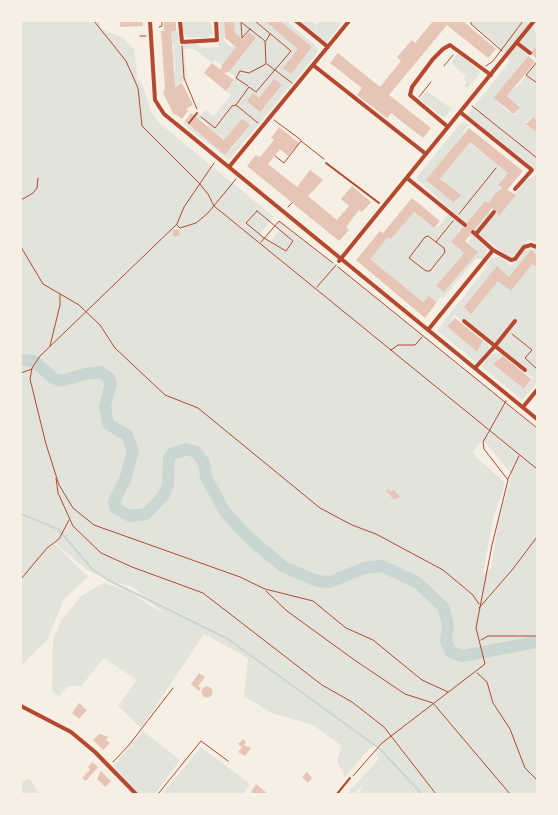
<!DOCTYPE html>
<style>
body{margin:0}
#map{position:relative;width:558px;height:815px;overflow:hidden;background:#f6efe4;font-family:"Varela Round",sans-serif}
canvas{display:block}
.frame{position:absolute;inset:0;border:22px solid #f6efe4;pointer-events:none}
</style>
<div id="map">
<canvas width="558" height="815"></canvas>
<div class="frame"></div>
</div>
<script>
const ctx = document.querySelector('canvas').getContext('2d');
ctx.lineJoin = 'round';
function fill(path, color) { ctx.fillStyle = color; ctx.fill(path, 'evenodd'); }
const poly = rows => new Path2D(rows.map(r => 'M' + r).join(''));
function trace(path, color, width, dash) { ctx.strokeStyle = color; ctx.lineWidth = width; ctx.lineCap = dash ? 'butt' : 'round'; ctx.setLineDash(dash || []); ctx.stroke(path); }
fill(poly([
 [21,21,100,21,100,29,122,37,134,49,138,80,142,83,151,112,158,122,274,217,260,234,271,241,279,230,275,225,279,221,336,265,537,428,537,794,358,794,364,784,354,794,346,794,379,759,376,755,382,747,377,745,369,749,345,777,337,761,342,746,313,725,272,713,244,696,248,658,204,634,141,728,118,706,137,680,104,658,81,686,68,686,59,696,52,691,53,640,61,621,81,596,104,583,128,591,167,616,133,587,113,582,87,570,49,538,88,577,64,599,47,640,21,665],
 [481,441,485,442,512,475,498,523,491,568,483,574,493,519,505,483,472,453],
 [182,21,211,21,213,34,207,38,188,37,183,32],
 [218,21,224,22,224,41,232,47,233,45,236,47,222,65,214,60,212,63,194,49,184,49,187,79,174,87,175,63,173,62,174,45,172,44,171,31,178,31,179,44,196,43,202,48,219,47],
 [234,21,286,21,317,47,318,52,229,160,183,124,185,121,204,137,231,149,249,126,242,119,225,139,208,127,209,125,201,118,199,120,192,114,197,113,201,115,206,110,214,116,231,95,226,91,236,78,229,72,256,39,249,32,243,39,235,33],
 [294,21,311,21,316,25,319,21,343,21,326,43,322,44],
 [528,21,537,33,537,44,493,98,506,110,515,115,520,106,507,96,521,83,535,62,537,63,537,120,532,117,525,123,537,133,537,172,467,115,510,61,500,48,470,22],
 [458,53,479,70,480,74,467,88,464,86,467,82,464,79,466,76,452,64,452,61],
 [427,91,452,109,446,116,442,117,420,99],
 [464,122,469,125,463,132,464,134,427,180,455,203,460,195,440,179,469,142,508,172,498,185,502,188,489,203,485,201,466,224,416,178,460,124],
 [537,174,537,244,529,239,515,255,509,257,474,230,490,211,499,215,523,182],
 [413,212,434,228,439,226,448,214,464,227,451,242,464,253,437,285,444,292,477,251,468,243,471,238,469,236,471,233,488,250,484,259,476,259,443,298,441,297,436,302,429,296,423,302,370,259,387,237,391,239],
 [531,248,537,250,537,383,522,400,481,366,491,354,501,353,507,358,502,356,493,364,524,389,533,378,508,360,524,372,526,369,466,320,478,336,455,315,447,326,477,351,483,340,480,336,488,343,489,350,478,364,437,330,487,267,487,263,491,258,500,257,512,266,525,250],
 [143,731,180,760,155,794,140,794,113,766],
 [201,747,250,784,243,794,162,794],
 [30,779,39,794,21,794,21,781]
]), '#e2e4dc');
trace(poly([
 [21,514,58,529,93,570,108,580,228,639,380,749,422,794]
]), '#c9d6d2', 2);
trace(poly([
 [21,360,34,361,53,378,61,381,85,374,100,372,109,378,111,383,105,406,108,424,127,435,133,451,125,480,114,501,115,508,130,516,146,514,163,496,168,485,169,459,172,454,186,449,196,452,204,463,206,477,225,512,250,539,284,567,317,581,330,582,364,568,382,566,418,583,444,608,448,626,446,641,451,652,462,656,537,642]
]), '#c9d6d2', 12);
fill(poly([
 [120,21,142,21,143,26,120,27],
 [164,21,176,21,176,31,171,31,175,87,182,83,193,105,186,109,188,111,182,119,175,114,174,115,163,93,165,88,161,31,164,31],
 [224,21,234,21,235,33,243,39,249,32,256,38,229,72,224,73,234,80,226,91,204,73,212,63,221,70,222,65,236,47,225,38],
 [265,21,280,21,312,47,291,74,283,68,298,49],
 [433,21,466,21,465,23,496,49,488,58,447,25,389,95,431,128,423,138,391,113,387,118,357,95,362,88,330,63,338,53,380,87,401,61,397,57,412,40,415,43],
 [537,45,537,59,530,53],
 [528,56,535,62,507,96,520,107,514,114,493,98],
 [274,79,282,85,260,112,247,101,253,93,259,98],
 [191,113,224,140,242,119,250,125,225,155,185,121],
 [533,117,537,120,537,133,526,124],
 [279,127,299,143,288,156,280,149,268,164,297,187,310,170,323,180,308,196,337,220,349,206,341,199,352,186,371,202,362,212,359,210,346,227,349,230,339,241,247,166,256,155,260,157,274,140,271,138],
 [469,128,523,171,507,190,516,195,499,216,492,208,465,241,478,252,444,292,436,286,464,253,451,242,485,201,489,203,496,192,497,193,502,188,498,185,508,173,470,142,440,179,461,195,454,203,426,180],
 [412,198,440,221,434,228,414,212,390,240,388,237,370,259,423,302,429,296,437,302,425,318,356,260,380,231,383,233],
 '172.5 233a3.5 3.5 0 1 1 7 0a3.5 3.5 0 1 1-7 0Z',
 [531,250,537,255,537,267,532,264,511,291,498,281,471,314,464,307,497,266,509,277],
 [455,318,483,341,477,352,447,326],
 [503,356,531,379,524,389,493,364],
 [388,489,390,492,394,490,400,497,394,500,386,491],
 [199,673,205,677,198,686,201,688,199,691,191,684],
 '201.5 692a5.5 5.5 0 1 1 11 0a5.5 5.5 0 1 1-11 0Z',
 [79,703,87,710,79,719,72,713],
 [100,734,108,737,106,740,110,743,103,750,93,740],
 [243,739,246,742,244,745,251,748,245,756,238,752,242,747,238,744],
 [92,762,98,767,86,781,82,778,90,770,88,767],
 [101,771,111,781,105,787,97,779],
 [307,772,312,778,308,783,302,777],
 [256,784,267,793,266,794,253,794,251,792]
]), '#e6c5b7');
trace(poly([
 [94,21,126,61,138,88,142,126,199,183,208,194,214,206,537,469],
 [471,21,471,24,502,51],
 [241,22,265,41,266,64,249,73,240,71,236,78,248,86],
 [241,23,242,38,250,29],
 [159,27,162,26,162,21],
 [140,36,146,36],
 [266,41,270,34],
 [182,46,184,78,197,109],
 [537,62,526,75,537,83],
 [267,64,292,83],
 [444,66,453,55],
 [486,66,493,61,523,21],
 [419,97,431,82],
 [236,105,249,87,256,92,291,51,255,21],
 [472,106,537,158],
 [201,117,215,128,232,106,236,105,258,123],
 [274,120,301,140],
 [275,156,284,163,301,141,324,159],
 [214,163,184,207,177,224,40,356,32,368,30,379,46,444,59,485,73,508,94,525,240,577,265,589,313,601,346,628,373,640,422,680,448,692],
 [21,200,33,193,37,188,38,178],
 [288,207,292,203],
 [257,211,293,241,286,251,264,238,246,223,257,211],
 [459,214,496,168],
 [177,225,180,228,196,223,208,213,236,179],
 [261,242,279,221,333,263],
 [436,242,444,248,445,252,430,271,426,271,409,258,425,237,428,236,436,242,453,221],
 [21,247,43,284,79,305,100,325,115,348,165,395,198,408,320,508,352,525,376,534,443,570,473,595,479,604],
 [338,267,537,428],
 [317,287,336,265],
 [512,334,532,350,525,358,537,369],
 [50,346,60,305,60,294],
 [391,350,398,345,415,345,422,337],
 [21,373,32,369],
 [56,478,58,493,73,526,101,553,132,567,203,593,322,685,352,702,384,727,436,794],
 [508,479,519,456],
 [21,579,47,548,59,539,69,520],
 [266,591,287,611,353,659,405,694,433,703,510,794],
 [479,608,512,570,537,537],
 [481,640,488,636,537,636],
 [477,673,487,682,493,703,510,729,525,768,537,780],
 [113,762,129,745,173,688],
 [353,776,382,743,485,664,476,628,492,545,508,480,484,449,483,442,506,401],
 [158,794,201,741,228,761]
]), '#b5482f', 1);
trace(poly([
 [189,123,197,113],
 [326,163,379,203],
 [337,794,350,778]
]), '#b5482f', 2);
trace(poly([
 [150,21,155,100,164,114,537,419],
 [180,21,182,42,217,40,216,21],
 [296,21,328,47],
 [517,43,530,53],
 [313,65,426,154],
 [460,112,532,170,515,189],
 [448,127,410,95,412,87,433,59,443,49,450,45,491,75],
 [229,167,349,21],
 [407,178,465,225],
 [473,232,493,250,511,260,515,259,524,247,531,245,537,247],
 [476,234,494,212],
 [339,261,534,21],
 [464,321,495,346,475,368],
 [515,321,495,346,525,370],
 [428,330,493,250],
 [523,407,537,390],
 [21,706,71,732,95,752,136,794]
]), '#b5482f', 4);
</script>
